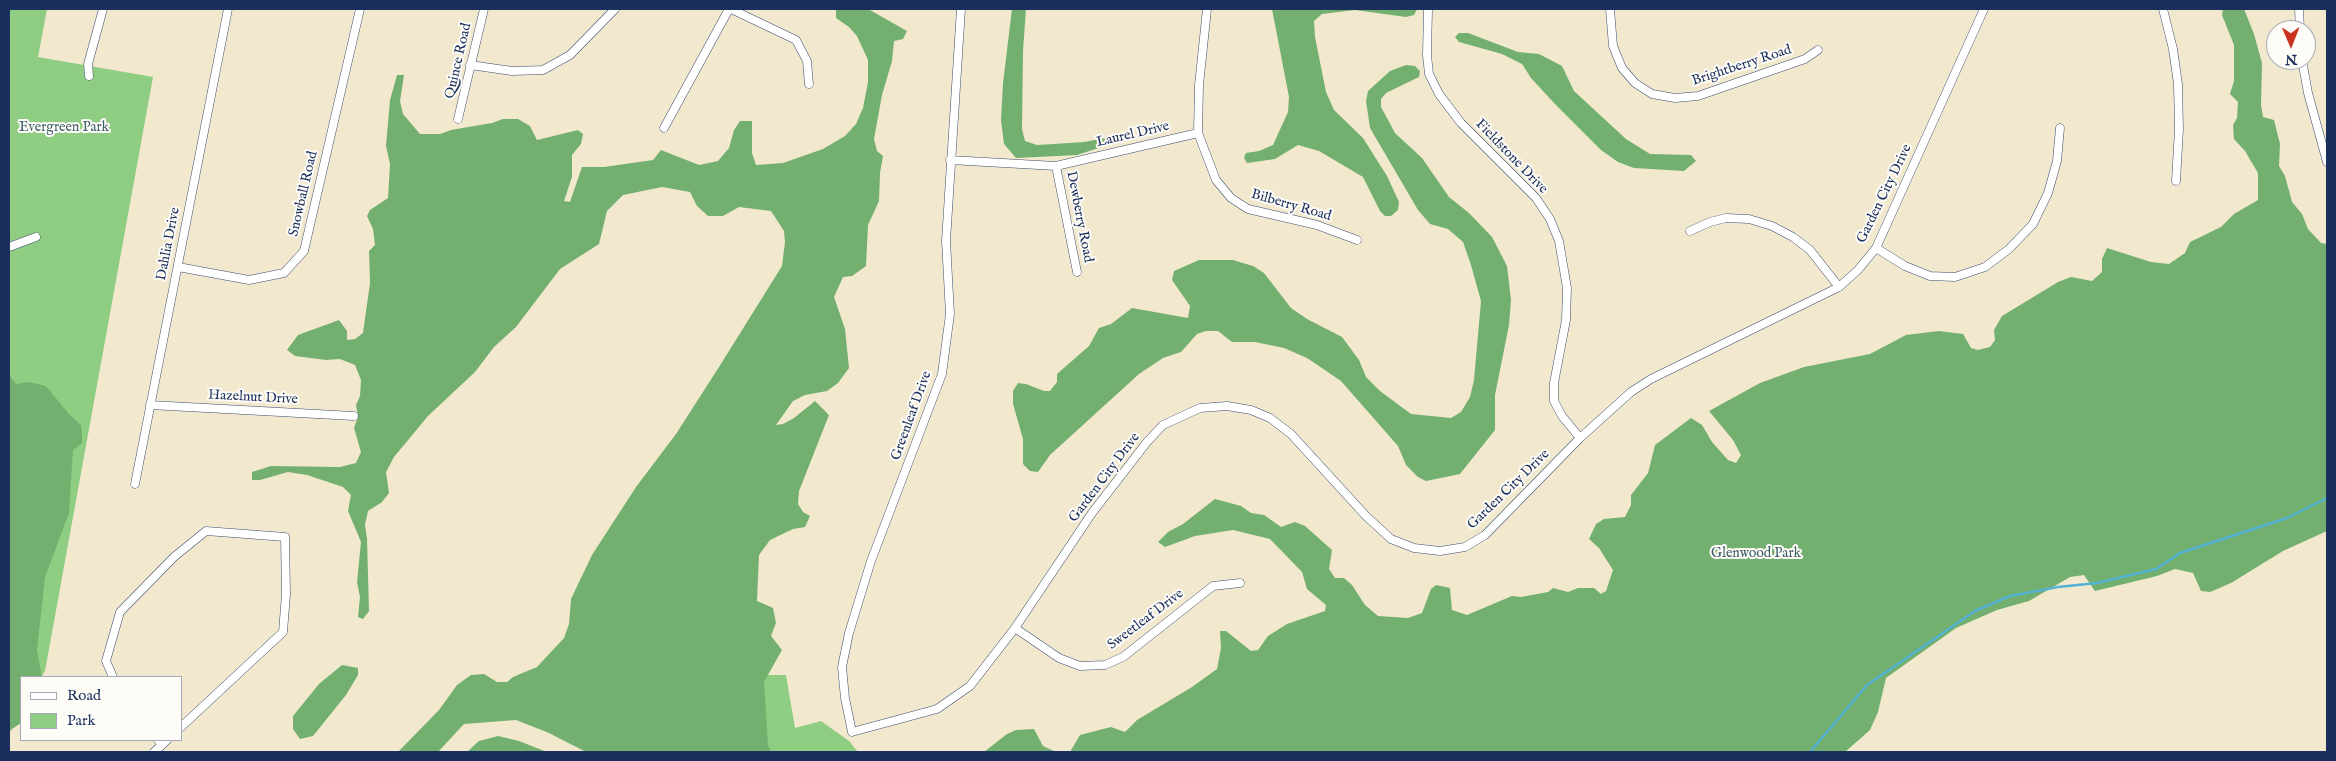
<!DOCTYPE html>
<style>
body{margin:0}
#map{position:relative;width:2336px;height:761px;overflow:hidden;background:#f1e8ce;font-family:"IM FELL English",serif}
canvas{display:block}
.frame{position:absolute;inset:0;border:10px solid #1b2f5e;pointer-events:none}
.legend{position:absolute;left:20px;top:676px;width:162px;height:65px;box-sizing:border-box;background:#fdfcf7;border:1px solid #a3aaba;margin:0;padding:6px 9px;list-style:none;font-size:15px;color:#1b2f5e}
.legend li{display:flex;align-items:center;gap:10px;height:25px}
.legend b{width:25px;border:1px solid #a3aaba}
.north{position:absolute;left:2266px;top:20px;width:50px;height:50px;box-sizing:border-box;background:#fdfcf7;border:1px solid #a3aaba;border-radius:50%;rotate:179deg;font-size:14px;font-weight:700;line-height:20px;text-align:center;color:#1b2f5e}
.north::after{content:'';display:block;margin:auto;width:18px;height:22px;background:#c8321e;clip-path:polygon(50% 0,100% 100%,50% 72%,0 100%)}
</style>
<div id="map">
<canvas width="2336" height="761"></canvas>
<div class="frame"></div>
<ul class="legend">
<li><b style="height:6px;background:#fff"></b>Road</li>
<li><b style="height:14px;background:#8fcd82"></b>Park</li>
</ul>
<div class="north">N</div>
</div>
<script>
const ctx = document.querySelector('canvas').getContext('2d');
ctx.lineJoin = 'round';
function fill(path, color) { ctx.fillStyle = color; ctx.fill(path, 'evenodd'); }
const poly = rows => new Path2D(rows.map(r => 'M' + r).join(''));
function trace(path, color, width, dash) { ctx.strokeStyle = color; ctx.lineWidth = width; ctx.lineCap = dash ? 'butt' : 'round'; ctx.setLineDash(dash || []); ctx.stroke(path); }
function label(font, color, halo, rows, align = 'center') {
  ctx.font = font + ' "IM FELL English",serif'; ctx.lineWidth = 4; ctx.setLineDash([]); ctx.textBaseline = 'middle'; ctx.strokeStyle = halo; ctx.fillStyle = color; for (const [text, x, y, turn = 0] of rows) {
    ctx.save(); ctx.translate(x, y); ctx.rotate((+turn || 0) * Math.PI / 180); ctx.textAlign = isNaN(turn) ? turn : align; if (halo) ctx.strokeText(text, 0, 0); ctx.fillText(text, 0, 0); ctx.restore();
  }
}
fill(poly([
 [9,9,47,9,38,57,153,77,45,671,41,677,21,677,21,712,9,734],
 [759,675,786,675,795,728,821,721,849,741,858,752,759,752]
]), '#8fcd82');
fill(poly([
 [836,9,868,9,907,31,903,39,894,41,892,61,882,95,874,139,877,151,883,156,880,173,879,201,868,225,866,266,852,276,843,277,834,297,845,329,849,368,838,383,827,391,805,395,793,401,776,425,783,424,794,418,815,401,829,415,799,491,798,504,803,512,810,516,805,527,793,529,770,540,759,555,757,601,773,608,776,623,771,636,782,650,764,682,768,745,771,752,586,752,549,733,516,720,464,724,438,752,398,752,439,710,457,685,471,675,484,674,497,682,507,682,513,677,537,667,564,638,569,624,571,599,592,555,636,487,676,434,719,367,782,266,785,242,784,231,771,211,739,207,723,216,708,216,697,206,690,192,662,187,623,195,607,211,599,244,560,269,516,327,494,347,475,372,428,416,394,457,386,472,389,493,382,502,368,511,365,525,367,538,369,611,363,619,358,617,360,597,357,582,361,542,348,511,351,495,343,487,307,475,288,472,260,480,252,480,252,472,271,466,340,467,356,463,361,452,354,428,358,417,356,405,360,396,361,380,355,365,340,359,326,360,295,356,287,350,298,335,339,320,347,331,347,340,355,339,363,333,370,283,369,251,375,245,373,229,367,216,370,210,388,198,390,164,386,146,390,100,397,75,404,75,400,101,403,114,420,134,440,134,451,130,492,123,503,119,518,119,530,126,537,140,578,130,583,134,581,144,572,155,572,177,564,201,570,202,582,167,604,167,653,160,661,150,699,165,718,161,729,148,734,130,740,121,752,121,752,153,756,165,783,163,823,149,845,136,856,124,863,108,868,82,868,60,857,36,849,27,836,18],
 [1012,9,1026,9,1023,51,1022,129,1025,141,1037,145,1054,144,1084,142,1128,134,1133,135,1133,137,1077,155,1016,158,1004,144,1001,120,1003,83],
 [1272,9,1417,9,1414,15,1406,17,1355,10,1322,14,1314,21,1315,37,1326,92,1334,110,1363,138,1387,176,1399,202,1398,210,1391,216,1385,216,1380,211,1363,177,1319,151,1298,145,1275,159,1247,163,1244,158,1246,153,1259,151,1273,145,1288,112,1289,97],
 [2223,9,2244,9,2254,34,2262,63,2261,105,2263,117,2274,120,2280,144,2279,166,2285,176,2292,202,2302,214,2308,229,2321,243,2327,244,2327,531,2283,551,2231,583,2210,592,2201,591,2193,573,2175,569,2157,576,2095,591,2084,575,2070,577,2029,601,1997,610,1956,628,1886,678,1878,712,1870,730,1845,752,1070,752,1080,735,1111,727,1125,732,1137,720,1192,687,1217,669,1221,648,1220,631,1226,631,1251,651,1258,650,1268,636,1287,624,1325,611,1326,605,1307,589,1302,572,1270,539,1233,530,1195,536,1165,547,1158,542,1168,532,1183,524,1215,499,1241,506,1251,513,1264,515,1281,527,1295,522,1305,526,1332,550,1329,569,1335,578,1344,578,1352,585,1365,605,1378,616,1408,618,1422,613,1431,589,1436,585,1450,588,1452,610,1467,615,1512,596,1521,597,1548,592,1553,588,1568,592,1578,588,1594,588,1601,594,1606,591,1613,570,1599,548,1589,539,1596,524,1604,519,1625,517,1631,505,1631,495,1648,473,1655,445,1691,418,1702,425,1712,442,1728,460,1736,463,1741,455,1733,440,1709,411,1760,383,1804,367,1870,354,1906,335,1939,331,1963,334,1971,348,1978,350,1990,347,1995,340,1994,330,2002,316,2058,282,2071,277,2092,281,2102,272,2102,259,2107,248,2151,262,2169,264,2185,253,2190,242,2221,227,2234,214,2258,200,2258,173,2245,151,2234,139,2233,125,2237,118,2238,102,2230,94,2234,81,2234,45,2222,15],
 [1459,33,1468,33,1518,52,1539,54,1562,66,1574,91,1626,139,1650,154,1691,155,1696,161,1684,171,1634,168,1618,162,1601,150,1554,103,1531,78,1522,64,1502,54,1459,42,1455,37],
 [1406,65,1415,66,1420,71,1419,77,1386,93,1381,99,1381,107,1387,118,1395,133,1422,158,1449,197,1469,213,1492,237,1507,266,1511,300,1509,325,1495,395,1495,430,1460,474,1426,481,1418,477,1406,465,1398,446,1341,381,1307,358,1284,348,1255,342,1232,342,1218,331,1206,331,1197,334,1181,352,1163,358,1139,374,1050,455,1038,472,1030,471,1023,464,1023,439,1013,404,1013,391,1018,383,1026,384,1044,391,1050,391,1057,382,1057,374,1089,346,1099,328,1111,324,1132,308,1188,318,1190,306,1172,280,1174,271,1199,260,1233,260,1253,266,1264,273,1291,308,1307,319,1342,337,1359,360,1366,377,1380,391,1411,414,1451,418,1461,412,1470,397,1474,380,1481,301,1471,265,1463,242,1448,229,1430,224,1418,210,1370,128,1366,101,1368,91,1390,71],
 [9,375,16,384,29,382,46,386,68,413,81,425,82,432,82,443,73,450,69,513,45,577,37,650,42,677,21,677,21,723,9,731],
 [342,665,358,668,358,675,346,695,313,736,300,739,293,729,293,716,319,684],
 [1034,729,1043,746,1056,752,984,752,1007,734,1016,730],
 [498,736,519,741,547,752,467,752,479,741]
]), '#73b070');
trace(poly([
 [1810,752,1867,685,1975,611,2010,596,2058,587,2097,583,2156,569,2180,553,2287,518,2327,498]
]), '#54b2d2', 2.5);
const street = poly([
 [731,9,796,40,807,61,809,84],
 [961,9,946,241,950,314,942,374,871,561,849,633,842,667,845,698,852,732,937,709,970,686,1015,628,1092,513,1147,442,1163,425,1200,408,1227,406,1251,410,1270,418,1291,434,1366,516,1391,539,1414,548,1440,551,1465,547,1485,535,1580,438,1631,392,1651,379,1839,287,1858,270,1876,248,1984,9],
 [1207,9,1199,85,1198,133,1216,180,1231,198,1248,209,1317,225,1357,240],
 [1428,9,1427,55,1429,74,1439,94,1461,123,1536,198,1550,219,1559,241,1567,288,1566,320,1554,383,1554,401,1562,416,1580,438],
 [1610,9,1613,46,1622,68,1635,83,1652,94,1675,98,1698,96,1805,59,1818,50],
 [2163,9,2173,49,2178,84,2179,129,2176,181],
 [2299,9,2300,30],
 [2302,60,2308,93,2327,162],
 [470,65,512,71,543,70,570,55,615,9],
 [89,76,88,64,103,9],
 [458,119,484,9],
 [664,128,729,9],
 [950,160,1056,166,1198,133],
 [1056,166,1077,272],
 [1690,231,1710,222,1726,218,1749,219,1772,226,1793,237,1810,250,1839,287],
 [9,247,36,237],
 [1876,248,1905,266,1930,276,1955,277,1985,267,2009,249,2033,224,2048,193,2057,161,2060,128],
 [178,267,249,280,284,273,304,251,360,9],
 [150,405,354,416],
 [135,484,228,9],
 [1015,628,1059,658,1080,666,1105,665,1123,657,1213,586,1240,583],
 [113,677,106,661,120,612,174,557,206,531,285,537,286,594,283,632,181,727],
 [158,740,162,745,167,740],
 [154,752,162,745]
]);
trace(street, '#3b4b6f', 9);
trace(street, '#fff', 8);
label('14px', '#1b2f5e', '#fdfcf7', [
 ["Quince Road",459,61,-77],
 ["Brightberry Road",1742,66,-18],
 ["Laurel Drive",1133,135,-13],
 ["Fieldstone Drive",1511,157,46],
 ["Snowball Road",304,194,-77],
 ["Garden City Drive",1885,194,-64],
 ["Bilberry Road",1291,206,16],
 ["Dewberry Road",1079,217,79],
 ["Dahlia Drive",169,244,-79],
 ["Hazelnut Drive",253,398,3],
 ["Greenleaf Drive",912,416,-70],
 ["Garden City Drive",1105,478,-53],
 ["Garden City Drive",1509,490,-44],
 ["Sweetleaf Drive",1146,620,-37]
]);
label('14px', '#3e5e69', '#fdfcf7', [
 ["Evergreen Park",64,128],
 ["Glenwood Park",1756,554]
]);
</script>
